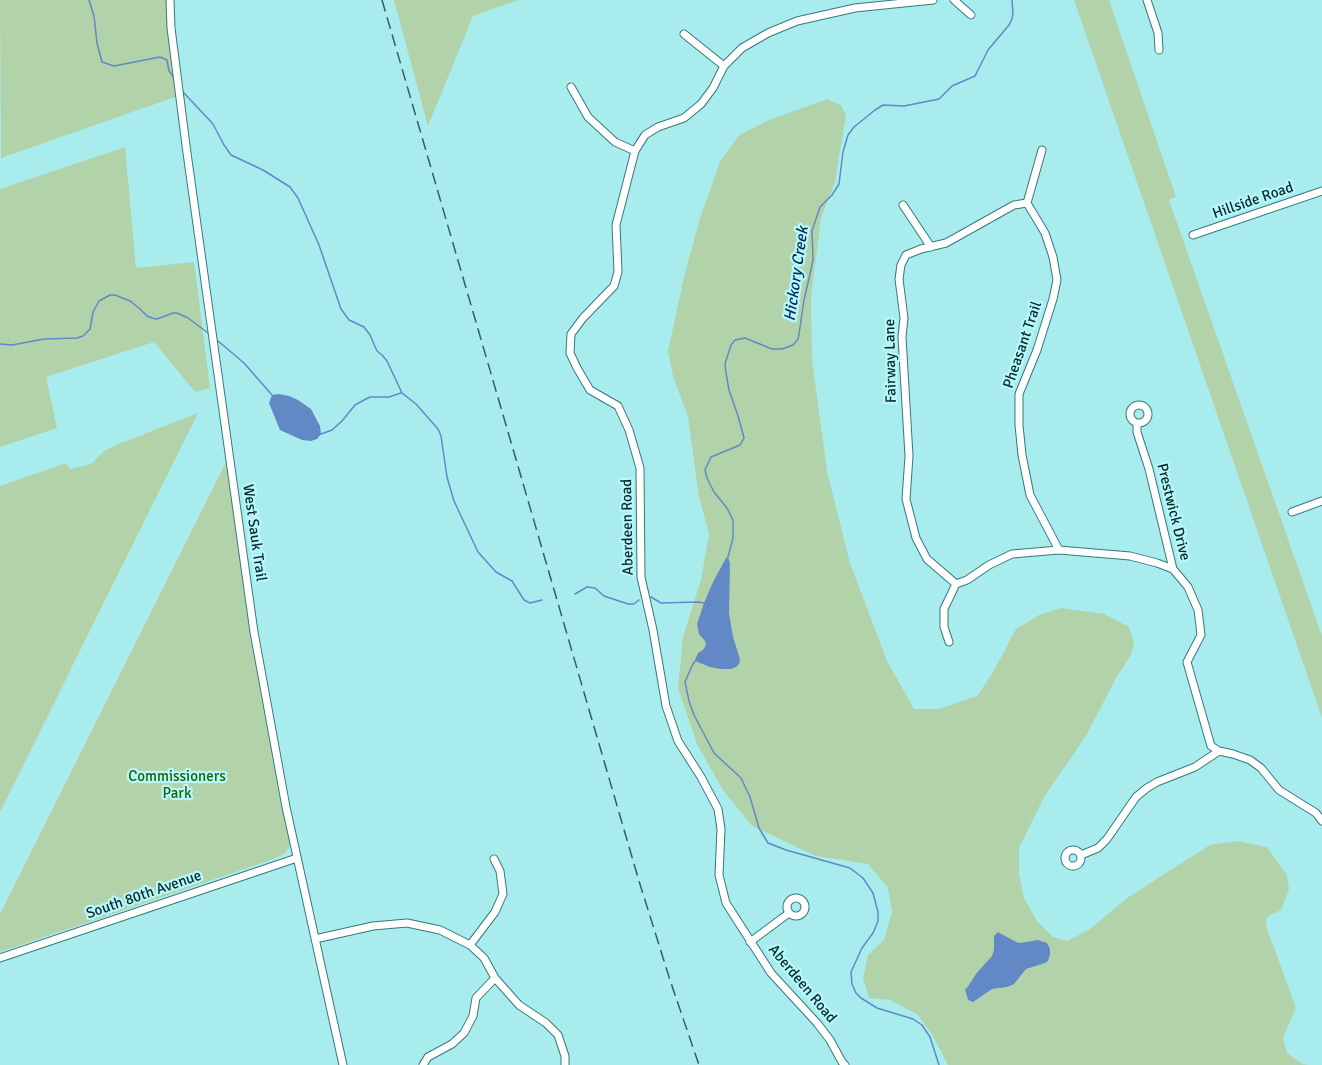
<!DOCTYPE html>
<style>
body{margin:0}
canvas{display:block;background:#a9ecee}
</style>
<canvas width="1322" height="1065"></canvas>
<script>
const ctx = document.querySelector('canvas').getContext('2d');
ctx.lineJoin = 'round';
function fill(path, color) { ctx.fillStyle = color; ctx.fill(path, 'evenodd'); }
const poly = rows => new Path2D(rows.map(r => 'M' + r).join(''));
function trace(path, color, width, dash) { ctx.strokeStyle = color; ctx.lineWidth = width; ctx.lineCap = dash ? 'butt' : 'round'; ctx.setLineDash(dash || []); ctx.stroke(path); }
function label(font, color, halo, rows, align = 'center') {
  ctx.font = font + ' Signika,sans-serif'; ctx.lineWidth = 4.5; ctx.setLineDash([]); ctx.textBaseline = 'middle'; ctx.strokeStyle = halo; ctx.fillStyle = color; for (const [text, x, y, turn = 0] of rows) {
    ctx.save(); ctx.translate(x, y); ctx.rotate((+turn || 0) * Math.PI / 180); ctx.textAlign = isNaN(turn) ? turn : align; if (halo) ctx.strokeText(text, 0, 0); ctx.fillText(text, 0, 0); ctx.restore();
  }
}
fill(poly([
 [0,0,170,0,178,96,1,158],
 [394,0,518,0,473,16,428,126],
 [1074,0,1109,0,1176,197,1169,200,1322,636,1322,718],
 [827,99,841,105,846,115,835,182,821,218,811,297,812,360,827,471,850,563,887,661,914,709,939,709,977,696,992,674,1016,629,1039,615,1061,608,1104,614,1129,627,1134,643,1131,655,1116,678,1086,736,1044,797,1019,848,1019,874,1024,898,1037,921,1053,937,1067,941,1089,930,1127,898,1210,845,1238,841,1267,847,1287,875,1289,889,1281,910,1267,917,1266,926,1296,1008,1283,1038,1287,1053,1302,1064,1309,1065,948,1065,932,1034,917,1014,890,1000,869,998,863,978,868,955,884,940,892,912,888,888,868,864,816,856,752,826,723,790,697,744,678,688,683,637,701,580,709,534,699,497,688,417,673,376,668,351,684,277,700,218,720,162,739,135,767,121],
 [125,147,136,268,194,262,210,388,195,392,154,342,46,377,57,428,0,447,0,189],
 [198,413,0,812,0,486,66,463,70,469,91,464,104,451,116,445],
 [226,462,248,614,290,843,289,848,284,854,271,860,0,952,0,914]
]), '#b2d3aa');
fill(poly([
 [279,394,289,396,298,400,311,409,320,426,321,434,317,439,311,441,302,440,280,430,269,403,272,395],
 [728,557,730,563,729,613,733,637,740,659,739,664,736,667,731,669,720,669,710,667,695,661,695,660,698,653,703,650,706,645,705,641,699,634,697,624,704,603,713,582,726,558],
 [998,932,1016,942,1020,943,1038,940,1047,943,1050,949,1050,954,1048,961,1045,963,1026,969,1014,984,1007,987,992,989,973,1002,968,1000,965,989,967,988,976,974,992,956,994,950,994,936]
]), '#6289c6');
trace(poly([
 [89,0,94,16,97,43,102,62,114,66,160,57,167,60,169,71,175,79],
 [183,92,213,124,224,145,231,155,263,170,290,187,298,198,319,245,341,309,349,320,364,327,370,335,377,351,382,355,387,361,402,393,416,404,438,429,441,436,447,477,454,501,478,552,496,572,512,581,524,600,530,603,542,600],
 [218,341,244,363,272,395],
 [0,344,12,345,44,339,77,338,83,336,90,329,93,312,99,301,110,295,115,295,130,301,139,308,147,316,152,318,157,319,173,313,177,313,188,318,208,333],
 [321,434,332,430,342,421,355,405,366,399,370,397,389,397,401,393],
 [728,557,733,538,733,520,727,508,714,492,707,478,705,470,711,457,740,445,744,438,738,416,729,390,726,373,725,364,731,345,735,340,745,338,772,349,782,349,793,345,798,339,799,334,804,300,810,274,813,260,812,231,820,207,832,195,839,184,843,152,848,135,854,127,875,110,883,105,904,106,939,99,952,86,975,76,988,50,1009,25,1012,19,1013,14,1012,0],
 [575,594,587,587,595,588,604,596,628,604,634,604,639,600],
 [651,597,661,603,698,602,704,603],
 [695,661,692,666,685,682,689,701,694,715,714,753,741,778,750,797,759,828,768,843,786,850,850,868,863,878,873,893,878,912,878,921,873,933,862,948,851,972,852,984,856,993,861,998,877,1008,913,1019,922,1025,930,1037,939,1065]
]), '#6289c6', 1.5);
const minor = poly([
 [170,0,171,28,187,153,254,632,286,807,343,1065],
 [954,0,971,15],
 [1147,0,1158,33,1159,50],
 [684,34,724,66],
 [571,87,588,117,615,142,635,151],
 [1042,150,1027,203,1045,233,1053,257,1057,280,1053,299,1037,350,1019,394,1019,425,1022,455,1030,495,1059,550],
 [903,205,931,247],
 [1193,235,1322,191],
 '1130 414a9 9 0 1 1 18 0a9 9 0 1 1-18 0Z',
 [1137,423,1137,432,1149,469,1173,569,1188,587,1198,610,1201,635,1187,662,1211,746,1219,751,1233,754,1250,760,1261,768,1279,790,1316,813,1322,821],
 [1292,512,1322,501],
 [956,584,927,559,916,538,906,499,909,456,902,337,904,318,899,279,901,265,906,255,921,249,946,243,1014,205,1027,203],
 [956,584,967,580,989,565,1012,554,1059,550,1130,556,1157,563,1173,569],
 [949,642,944,627,944,609,956,584],
 '1065 858a8 8 0 1 1 16 0a8 8 0 1 1-16 0Z',
 [1081,855,1098,848,1107,839,1136,797,1147,788,1157,782,1195,767,1219,751],
 '787 907a9 9 0 1 1 18 0a9 9 0 1 1-18 0Z',
 [315,939,373,926,407,923,440,930,470,945,484,958,495,978,519,1005,546,1023,558,1035,565,1056,565,1065],
 [750,942,789,913],
 [470,945,495,912,503,894,500,871,494,859],
 [0,958,297,858],
 [423,1065,428,1057,452,1044,464,1033,473,1016,476,998,495,978],
 [845,1065,842,1062,830,1040,817,1023,771,973,726,903,719,875,721,829,718,809,701,777,678,741,666,706,653,630,641,577,640,468,629,430,618,406,590,390,577,368,570,353,571,334,583,318,614,286,618,272,616,225,635,151,645,135,658,127,684,118,701,104,713,88,724,66,742,48,768,33,797,21,855,8,933,0]
]);
trace(minor, '#36787b', 9);
trace(minor, '#fff', 7);
trace(poly([
 [382,0,639,881,670,980,699,1065]
]), '#375e5f', 1.5, [12, 6]);
label('15px', '#0c2829', '#b6f9fc', [
 ["Hillside Road",1253,201,-19],
 ["Pheasant Trail",1023,345,-71],
 ["Fairway Lane",891,361,-91],
 ["Prestwick Drive",1173,512,76],
 ["Aberdeen Road",628,527,-91],
 ["West Sauk Trail",254,533,82],
 ["South 80th Avenue",144,895,-19],
 ["Aberdeen Road",802,984,50]
]);
label('15px', '#205f04', '#b6f9fc', [
 ["Commissioners",177,777],
 ["Park",177,794]
]);
label('italic 16px', '#02275d', '#b6f9fc', [
 ["Hickory Creek",797,274,-82]
]);
</script>
